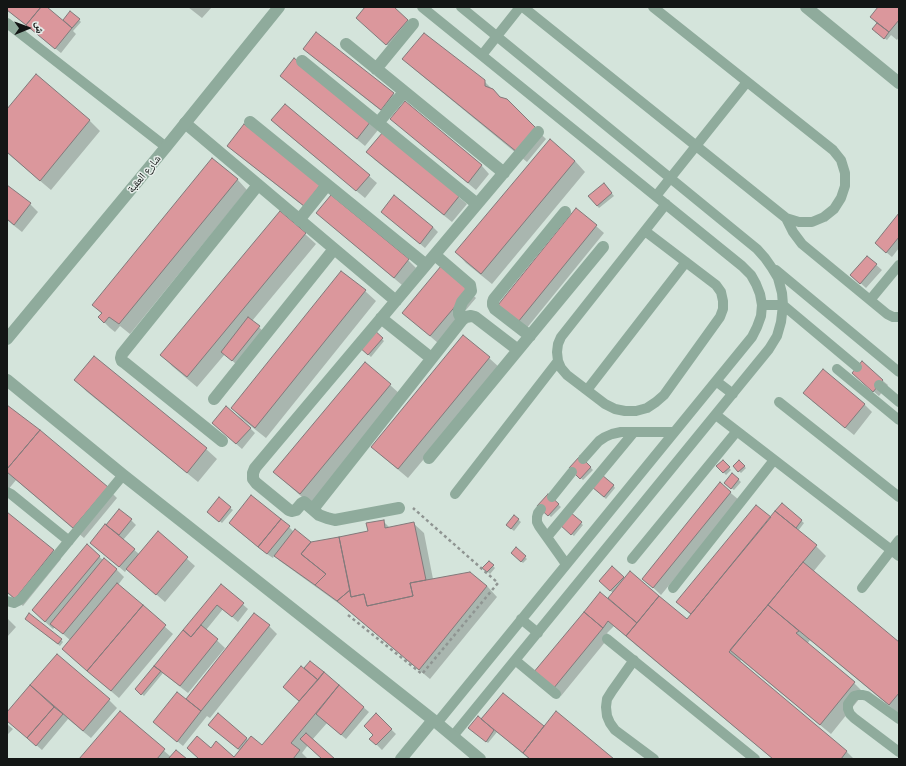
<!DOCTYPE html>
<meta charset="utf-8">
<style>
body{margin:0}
#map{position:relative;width:906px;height:766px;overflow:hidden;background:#e6eeea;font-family:"Public Sans","Noto Naskh Arabic",sans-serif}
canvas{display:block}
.frame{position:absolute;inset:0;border:8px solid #131615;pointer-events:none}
.north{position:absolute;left:8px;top:8px;width:40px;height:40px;-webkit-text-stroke:3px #e6eeea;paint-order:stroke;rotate:89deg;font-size:11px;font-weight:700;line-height:16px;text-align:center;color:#131615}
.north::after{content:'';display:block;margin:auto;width:14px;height:18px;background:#131615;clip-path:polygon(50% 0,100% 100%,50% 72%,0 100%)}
</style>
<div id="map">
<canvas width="906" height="766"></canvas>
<div class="frame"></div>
<div class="north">ش</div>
</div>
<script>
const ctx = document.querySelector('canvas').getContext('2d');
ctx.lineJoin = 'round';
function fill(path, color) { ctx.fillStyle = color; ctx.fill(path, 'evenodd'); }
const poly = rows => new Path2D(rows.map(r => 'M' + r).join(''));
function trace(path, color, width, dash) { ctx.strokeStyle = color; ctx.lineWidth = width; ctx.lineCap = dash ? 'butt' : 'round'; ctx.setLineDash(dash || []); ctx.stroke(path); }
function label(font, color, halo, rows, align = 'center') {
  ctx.font = font + ' "Public Sans","Noto Naskh Arabic",sans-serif'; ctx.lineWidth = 3; ctx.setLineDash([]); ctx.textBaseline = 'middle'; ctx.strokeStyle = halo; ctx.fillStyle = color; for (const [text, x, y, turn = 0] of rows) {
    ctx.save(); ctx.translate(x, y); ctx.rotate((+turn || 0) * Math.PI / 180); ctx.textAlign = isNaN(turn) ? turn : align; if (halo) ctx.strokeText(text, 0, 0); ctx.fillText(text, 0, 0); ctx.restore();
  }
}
fill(poly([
 [7,7,899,7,899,759,7,759]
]), '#d4e4db');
fill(poly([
 [7,7,45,7,67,26,79,20,81,22,73,31,76,34,61,53,7,10],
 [188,7,212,7,202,18],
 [366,7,392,7,415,28,395,52,365,25],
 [879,7,899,7,899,37,897,40,891,35,887,40,875,32,877,24,871,17],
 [305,49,393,94,401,101,389,117,313,57],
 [294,59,378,130,365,146,289,83,281,76],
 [404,59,484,81,501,98,506,100,546,139,527,162,414,69],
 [405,102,482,166,489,174,476,190,400,126],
 [7,111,89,120,100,131,51,190,7,153],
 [272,120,369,176,377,183,365,198,280,128],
 [244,126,312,213,236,153],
 [383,134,467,204,452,222,375,160,368,152],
 [575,161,585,172,492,284,466,263,456,252],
 [237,179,247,190,130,334,120,326,115,332,110,328,99,317,102,314,94,305],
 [604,184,614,196,599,208,590,197],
 [7,186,30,204,38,212,22,232,7,220],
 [382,212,433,227,438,232,425,248],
 [899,215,899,248,892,257,881,248],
 [325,220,408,260,416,268,402,285],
 [596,226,604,233,526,329,507,312],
 [305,234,316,244,252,321,264,332,237,365,225,354,197,387,172,366,162,355],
 [867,257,882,270,866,288,857,280],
 [365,291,376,301,266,438,242,419,232,408],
 [468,291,476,298,438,343,403,313],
 [373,331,384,341,371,357,359,346],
 [94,357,206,449,217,459,198,482,86,391,76,380],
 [489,358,500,368,408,478,383,457,373,447],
 [858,378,882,380,888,385,879,396],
 [390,385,401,395,310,504,285,482,275,471],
 [812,401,864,404,872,412,854,435],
 [7,406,107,488,117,498,84,538,16,480,7,491],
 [218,428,250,428,255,433,242,449],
 [580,457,593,470,583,480,570,468],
 [723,461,731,470,726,475,718,466],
 [739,461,746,468,741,473,734,466],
 [732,474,741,482,734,490,727,485],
 [720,484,739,500,661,595,643,578],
 [613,485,615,488,606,499,595,489],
 [548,495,561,507,551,517,539,506],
 [782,505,804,523,798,531,816,546,826,556,813,572,899,643,899,714,810,640,807,644,854,683,864,693,831,734,741,660,739,662,847,752,854,759,773,759,637,646,614,626,607,633,610,636,561,696,542,681,613,602,613,593,600,581,612,567,625,579,687,620,691,615,678,602,771,518],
 [230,508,233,510,222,523,211,514],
 [570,513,583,525,574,536,560,524],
 [7,514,53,551,61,559,23,606,7,593],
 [514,516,521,522,514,531,509,527],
 [131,520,136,525,123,540,139,554,158,533,195,566,165,602,127,569,125,572,97,548,106,527],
 [383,521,390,528,413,523,424,533,433,579,469,573,487,586,497,597,430,679,345,608,280,561,274,556,273,558,267,554,238,531,230,523,289,527,294,532,311,543,369,531],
 [87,546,103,560,116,569,124,577,118,585,173,634,119,698,71,657,70,640,55,627,53,629,41,618],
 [516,548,527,559,523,563,512,552],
 [489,562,495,568,490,574,484,568],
 [221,585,248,609,238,622,223,609,206,630,225,648,188,693,163,673,144,696,137,689],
 [254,614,269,626,277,634,210,718,207,716,183,746,160,727,186,700],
 [7,618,16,627,7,637],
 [29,621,61,640,63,642,60,646],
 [57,655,109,700,117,708,91,738,68,719,42,750,7,720,7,714],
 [311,662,369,712,346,739,327,723,312,740,333,759,323,759,308,745,302,753,308,759,199,759,211,749,234,758,240,751,215,730,218,714,249,741,262,747,300,702,290,692,304,670],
 [503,694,544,728,613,759,529,759,497,732,488,743,472,730,485,724],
 [120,712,171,757,185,759,81,759],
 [376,715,396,734,382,750,371,739,374,735],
 [7,724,13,729,7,735]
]), '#0003');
const building = poly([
 [7,7,41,7,26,25,7,10,7,7],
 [41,7,47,7,72,28,55,49,26,25,41,7],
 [365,7,394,7,408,20,386,45,356,18,365,7],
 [878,7,899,7,899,20,889,32,870,17,878,7],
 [70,11,80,19,72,28,63,20,70,11],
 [877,23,889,32,884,39,872,29,877,23],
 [316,32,394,93,381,110,303,49,316,32],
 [424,33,485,80,485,86,493,89,500,97,507,99,536,128,517,152,402,59,424,33],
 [294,58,371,121,357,139,280,76,294,58],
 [36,74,90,120,40,181,7,152,7,109,36,74],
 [405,101,482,165,468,183,390,119,405,101],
 [285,104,370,175,356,191,271,120,285,104],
 [244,124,321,184,304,206,227,146,244,124],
 [383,132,460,195,444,215,366,152,383,132],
 [550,139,575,161,481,274,455,252,550,139],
 [212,158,238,179,119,324,109,317,104,323,98,317,102,313,92,305,212,158],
 [604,183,612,193,597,206,588,196,604,183],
 [7,185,31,203,14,225,7,219,7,185],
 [331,195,409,259,394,278,316,213,331,195],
 [394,195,433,227,420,244,381,212,394,195],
 [576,208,597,225,518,322,498,305,576,208],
 [280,211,306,233,187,377,160,355,280,211],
 [899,213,899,237,886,253,875,243,899,213],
 [867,256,877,264,860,284,850,275,867,256],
 [441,266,469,290,430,336,402,313,441,266],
 [341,271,366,290,255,428,231,408,341,271],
 [248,317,260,326,232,361,221,352,248,317],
 [373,329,383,338,368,355,358,346,373,329],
 [463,335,490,357,398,469,371,447,463,335],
 [94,356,207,448,187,473,74,380,94,356],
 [862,361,883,380,873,392,852,373,862,361],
 [365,362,391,384,300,494,273,472,365,362],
 [823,369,865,404,845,428,803,393,823,369],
 [7,405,40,430,7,469,7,405],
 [226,406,251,428,236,444,212,423,226,406],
 [40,430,108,487,73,528,7,472,7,469,40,430],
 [580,456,591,467,580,479,569,468,580,456],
 [723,460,730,467,723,473,716,466,723,460],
 [739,460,745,466,738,472,733,466,739,460],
 [732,473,739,479,731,489,724,483,732,473],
 [602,475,614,485,604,497,592,487,602,475],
 [720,482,731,492,653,588,642,579,720,482],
 [548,494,559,504,548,516,537,506,548,494],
 [251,495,281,519,258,547,229,523,251,495],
 [219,497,231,507,219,522,207,512,219,497],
 [782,503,802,520,796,528,775,511,782,503],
 [756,505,771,517,691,614,676,602,756,505],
 [119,509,132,519,119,535,106,525,119,509],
 [775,511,817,545,729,652,847,751,841,759,773,759,626,636,659,596,687,619,775,511],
 [7,512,54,550,15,599,7,592,7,512],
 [570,512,582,522,571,535,559,524,570,512],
 [514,515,519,519,511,529,506,525,514,515],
 [281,519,290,526,267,554,258,547,281,519],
 [384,520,385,528,414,522,426,580,410,583,413,596,367,606,364,594,351,597,339,537,368,531,366,523,384,520],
 [105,524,135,549,119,567,90,543,105,524],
 [295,529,311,542,301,554,326,574,315,585,274,556,295,529],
 [158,531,188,557,156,595,126,569,158,531],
 [339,537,350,590,337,601,315,585,326,574,301,554,311,542,339,537],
 [87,544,100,556,45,622,32,610,87,544],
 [516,547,526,556,521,562,511,553,516,547],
 [104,558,117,569,63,634,50,624,104,558],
 [489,561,494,565,487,572,482,568,489,561],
 [803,562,899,642,899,693,889,705,768,605,803,562],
 [612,566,624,577,610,591,599,581,612,566],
 [630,571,659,596,637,623,608,598,630,571],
 [470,572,487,586,419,670,337,601,350,590,351,597,364,594,367,606,413,596,410,583,470,572],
 [117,583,143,605,87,671,62,649,117,583],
 [221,584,244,603,232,617,217,605,191,637,183,630,221,584],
 [600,592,637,623,626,636,608,621,603,628,584,612,600,592],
 [143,605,166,625,111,691,87,671,143,605],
 [768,605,799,631,796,633,855,682,820,725,730,650,768,605],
 [584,612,603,628,553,689,533,673,584,612],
 [29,613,62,639,58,644,25,619,29,613],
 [254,613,270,625,201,711,186,699,254,613],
 [201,625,218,639,180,686,154,666,183,630,191,637,201,625],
 [57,654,110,699,83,731,30,685,57,654],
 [310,661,324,672,318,680,304,668,310,661],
 [154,666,161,671,141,695,135,689,154,666],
 [301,666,318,680,299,701,283,687,301,666],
 [324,672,339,685,291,743,300,750,293,759,199,759,187,748,197,736,211,748,216,741,234,757,251,736,262,745,324,672],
 [30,685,54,707,27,738,7,721,7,712,30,685],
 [339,685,364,707,341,735,316,714,339,685],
 [177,692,201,711,177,742,153,722,177,692],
 [503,693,544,726,523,753,481,719,503,693],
 [54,707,63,714,36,746,27,738,54,707],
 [120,711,165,749,157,759,79,759,120,711],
 [556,711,614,759,530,759,523,753,556,711],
 [218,713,247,738,238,749,208,725,218,713],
 [376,713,392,729,376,745,369,739,373,735,364,726,376,713],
 [478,716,494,730,486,742,468,728,478,716],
 [306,733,335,759,322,759,300,739,306,733],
 [176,750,187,759,168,759,176,750]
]);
fill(building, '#db979c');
trace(building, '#837a7b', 1);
trace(poly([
 [348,615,422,674,498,583,413,508]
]), '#8f9592', 2.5, [3, 3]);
trace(poly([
 [422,7,742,266,751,275,756,284,760,294,762,305,761,316,757,327,752,337,437,723],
 [523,7,786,218,799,222,812,222,824,217,834,209,841,198,845,186,845,173,841,160,833,150,653,7],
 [7,23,166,147],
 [482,55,520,7],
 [656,196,747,82],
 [786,218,793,232,802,244,887,314,893,317,899,317],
 [645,231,716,285,721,292,723,301,723,309,720,317,664,395,656,402,647,408,636,411,625,411,615,409,605,404,567,375,561,368,558,361,557,352,558,344,561,337,666,204],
 [776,270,899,372],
 [870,300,899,265],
 [762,305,783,305,857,367],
 [837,369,899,420],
 [716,381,733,394],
 [879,385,899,402],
 [587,390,686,262],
 [779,402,899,497],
 [716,415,899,556],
 [583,459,599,441,605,437,612,434,621,432,674,432],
 [7,492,11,494,69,541],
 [455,494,558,361],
 [552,497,572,472],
 [541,509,538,513,537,517,537,522,539,526,566,564],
 [547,537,634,432],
 [632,559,737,431],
 [673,588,774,460],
 [862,588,899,540],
 [7,601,14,603,18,601,21,599,123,475],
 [521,619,538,633],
 [607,639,755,759],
 [515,660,556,694],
 [634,660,612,691,607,699,606,707,607,716,610,723,615,730,654,759],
 [899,719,867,696,863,695,858,695,854,696,848,704,848,709,850,714,854,718,899,752],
 [453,736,769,349,777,336,781,322,783,305,782,293,778,278,772,268,765,258,757,249,461,7]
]), '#8fab9c', 10);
trace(poly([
 [806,7,899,83],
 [346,44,504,173],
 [302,61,477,204],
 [376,69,413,24],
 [250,122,426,265],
 [185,123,396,301],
 [378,123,404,92],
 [299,220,327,185],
 [435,255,470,285,471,291,462,302,459,310,459,314,462,320],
 [381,318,431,358],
 [530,336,495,309,493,305,493,302,494,299,565,212],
 [7,380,123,475,437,723,480,759],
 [214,399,334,249],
 [222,441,125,363,122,361,121,358,122,354,258,185],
 [429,458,603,247],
 [399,508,335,520,327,518,319,515,304,502,302,503,296,510,292,511,289,510,256,483,253,479,253,473,255,468,538,132],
 [313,509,462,320,466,317,471,316,475,317,518,350],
 [401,759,433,720]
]), '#8fab9c', 12);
trace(poly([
 [7,339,166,147,279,7]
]), '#8fab9c', 12);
label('11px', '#131615', '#e6eeea', [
 ["شارع العقبة",144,174,-50]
]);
</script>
